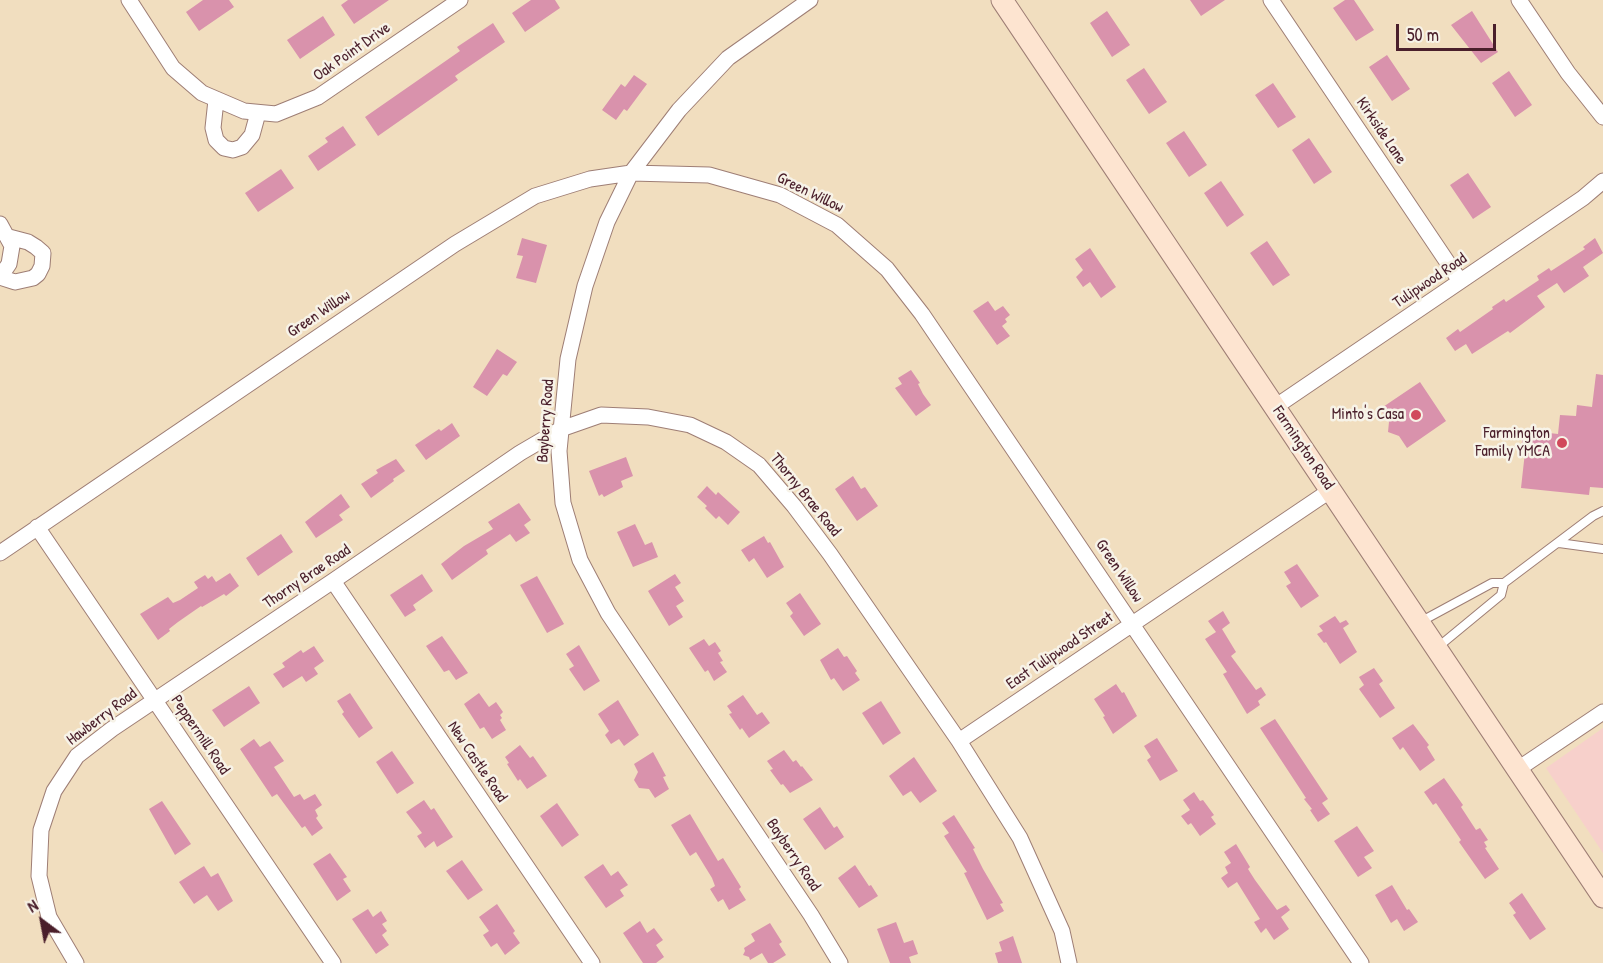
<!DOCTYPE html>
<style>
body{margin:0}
#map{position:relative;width:1603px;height:963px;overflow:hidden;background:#f1debf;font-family:"Patrick Hand",sans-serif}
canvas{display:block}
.north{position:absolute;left:12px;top:891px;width:60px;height:60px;-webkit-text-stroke:4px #f7f3e8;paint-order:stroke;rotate:328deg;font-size:16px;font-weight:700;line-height:24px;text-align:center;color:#4a1f2b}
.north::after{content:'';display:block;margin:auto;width:21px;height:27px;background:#4a1f2b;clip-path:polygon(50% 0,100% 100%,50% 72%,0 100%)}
.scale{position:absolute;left:1396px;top:24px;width:100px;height:27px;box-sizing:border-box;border:3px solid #4a1f2b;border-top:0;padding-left:8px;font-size:18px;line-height:21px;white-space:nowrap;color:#4a1f2b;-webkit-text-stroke:4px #f7f3e8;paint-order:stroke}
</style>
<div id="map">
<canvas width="1603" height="963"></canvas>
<div class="north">N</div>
<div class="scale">50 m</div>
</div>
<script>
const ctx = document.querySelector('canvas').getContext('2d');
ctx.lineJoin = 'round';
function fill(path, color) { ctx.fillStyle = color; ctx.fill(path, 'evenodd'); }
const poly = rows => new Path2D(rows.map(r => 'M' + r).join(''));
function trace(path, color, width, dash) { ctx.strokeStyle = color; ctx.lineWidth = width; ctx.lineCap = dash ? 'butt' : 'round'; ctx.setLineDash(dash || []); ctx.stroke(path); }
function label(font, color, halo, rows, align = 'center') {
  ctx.font = font + ' "Patrick Hand",sans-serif'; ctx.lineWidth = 5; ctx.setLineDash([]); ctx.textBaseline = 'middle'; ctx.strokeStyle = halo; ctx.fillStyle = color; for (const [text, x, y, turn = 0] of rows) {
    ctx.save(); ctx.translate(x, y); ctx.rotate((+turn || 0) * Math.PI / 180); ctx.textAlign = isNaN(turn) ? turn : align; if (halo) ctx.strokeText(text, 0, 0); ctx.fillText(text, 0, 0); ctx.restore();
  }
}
fill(poly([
 [1603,728,1603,853,1546,768]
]), '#f7d0cb');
fill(poly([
 [203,0,229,0,234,7,199,31,186,12],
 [348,0,389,0,354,24,341,5],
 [531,0,555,0,560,8,525,32,512,13],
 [1190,0,1225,0,1201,16],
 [1345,0,1354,0,1374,30,1356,41,1333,8],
 [1107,11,1130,45,1112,57,1090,23],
 [1472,11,1498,52,1481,63,1451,25],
 [323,16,335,35,300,59,287,40],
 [493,23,505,42,455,76,458,80,378,136,365,117,460,51,457,47],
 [1387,55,1410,89,1392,101,1369,67],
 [1144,68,1167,102,1149,114,1126,80],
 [1509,71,1532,105,1515,117,1492,83],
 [634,75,647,84,627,111,624,109,616,120,602,110,621,84,625,87],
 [1273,83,1296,117,1278,128,1255,95],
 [343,126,356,145,318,171,308,156,328,142,325,138],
 [1184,131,1207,165,1189,177,1166,143],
 [1309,138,1332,172,1314,184,1292,150],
 [281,169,294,188,258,212,245,193],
 [1468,173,1491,207,1473,219,1450,185],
 [1221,181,1244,215,1227,227,1204,193],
 [522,238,547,245,536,283,516,278,523,256,517,255],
 [1595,238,1603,253,1583,267,1589,276,1564,293,1557,283,1537,296,1545,307,1510,333,1508,331,1472,354,1466,344,1455,351,1446,338,1458,329,1460,332,1493,309,1492,307,1504,299,1506,302,1539,280,1537,276,1549,268,1551,271,1585,249,1583,247],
 [1267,241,1290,275,1273,286,1250,253],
 [1090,248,1116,287,1101,298,1090,282,1083,287,1076,277,1083,270,1075,259],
 [988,301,995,311,1003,306,1010,315,1005,319,1007,322,1002,326,1010,336,997,345,973,311],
 [497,349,517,362,507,376,503,374,487,396,473,387],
 [911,370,920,383,918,384,923,394,931,405,916,416,895,388,902,384,898,378],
 [1596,374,1603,375,1603,488,1590,487,1589,495,1521,488,1525,452,1521,452,1523,430,1558,434,1560,415,1576,416,1577,405,1592,407],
 [1420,382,1446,421,1407,448,1399,436,1388,432,1389,422,1380,409],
 [452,423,460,436,426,460,415,445,439,429,441,431],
 [626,457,633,476,621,481,623,487,604,497,602,494,599,496,589,471],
 [396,459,405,471,393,479,394,481,371,498,361,484,378,473,376,470],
 [853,476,861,489,865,487,878,506,857,521,835,489],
 [707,486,716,495,718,492,740,512,728,525,719,516,716,519,705,508,707,506,697,497],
 [341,494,350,507,339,515,343,520,316,538,305,522],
 [519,503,531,520,524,525,530,533,516,542,510,534,486,550,488,554,452,580,441,564,464,546,493,529,488,522],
 [635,524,645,545,652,542,658,557,633,567,617,532],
 [281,534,293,552,258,576,246,558],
 [764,536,768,543,770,542,784,567,767,578,754,558,749,562,741,550],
 [1297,564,1319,596,1301,608,1286,586,1291,583,1284,572],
 [230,573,239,586,226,596,224,594,202,607,201,606,178,622,169,629,170,631,158,640,140,614,168,597,173,603,180,600,198,588,194,582,205,575,208,579,212,576,216,582],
 [422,574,433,591,413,605,416,610,405,617,390,595],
 [675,574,681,583,675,587,684,601,676,606,683,617,669,626,648,591],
 [537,576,564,624,547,633,520,585],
 [800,593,821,624,804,636,790,616,793,613,786,603],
 [1223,611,1230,623,1222,629,1236,652,1231,656,1256,690,1261,687,1266,695,1258,701,1260,705,1247,714,1223,674,1227,672,1205,639,1216,632,1208,621],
 [1335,616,1340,623,1346,620,1349,624,1343,628,1357,652,1340,664,1326,642,1324,643,1317,634,1323,631,1319,626],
 [442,636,468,673,456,680,449,670,444,672,426,646],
 [704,639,709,646,715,642,721,651,718,653,723,661,720,662,727,672,714,681,708,670,705,672,689,648],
 [579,645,600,681,584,691,569,669,574,666,566,654],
 [314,646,324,661,314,668,318,674,306,682,302,676,283,688,273,674,285,667,282,663,301,650,303,653],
 [838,648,844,657,847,656,857,671,855,673,860,680,843,691,834,678,831,680,820,660],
 [1374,668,1383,681,1379,684,1395,708,1380,718,1359,689,1364,685,1359,677],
 [1116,684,1122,693,1124,692,1137,716,1113,734,1103,717,1105,716,1094,699],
 [249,686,260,703,224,727,212,710],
 [350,693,373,728,359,738,342,714,344,712,337,701],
 [479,693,489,707,496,702,503,712,500,715,502,718,500,720,506,730,492,739,484,727,480,729,464,704],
 [743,695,757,715,762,712,770,723,749,738,742,728,740,730,729,714,732,713,727,706],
 [618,700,639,735,624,746,619,739,611,744,605,735,609,731,598,714],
 [881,701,901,733,883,745,862,713],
 [1275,719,1328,799,1322,803,1330,814,1318,822,1310,810,1312,809,1304,799,1306,798,1260,728],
 [1413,724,1429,745,1427,747,1435,760,1420,771,1403,747,1400,750,1392,738],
 [1157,738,1178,771,1160,781,1147,760,1151,757,1144,746],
 [254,739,260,747,270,741,284,761,274,767,294,797,300,794,304,800,315,794,322,805,315,810,318,816,316,818,323,828,312,836,305,826,302,828,277,794,272,797,240,749],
 [520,745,530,758,533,756,547,776,527,789,520,779,518,781,507,764,509,763,505,757],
 [784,750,793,762,796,760,801,767,802,766,813,780,790,793,783,784,781,785,770,770,773,769,767,761],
 [392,751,414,783,397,794,376,762],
 [653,752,666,776,663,777,669,789,655,798,649,789,639,788,634,780,638,772,634,764],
 [914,757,937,791,920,803,911,791,903,796,889,776],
 [1444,778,1463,805,1461,807,1476,830,1480,828,1488,840,1484,842,1487,847,1485,848,1499,869,1485,879,1459,842,1461,840,1436,803,1433,805,1424,792],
 [1194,792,1200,801,1203,800,1214,815,1211,817,1216,824,1200,836,1191,823,1188,825,1181,816,1190,810,1183,800],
 [424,800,431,810,434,808,453,837,437,847,434,841,425,848,417,836,422,833,406,812],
 [162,801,191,844,175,855,149,809],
 [557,803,579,835,562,847,540,816],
 [820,807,834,828,837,826,844,837,825,850,803,819],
 [690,814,718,861,723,858,741,887,739,889,746,900,729,910,723,899,718,902,710,889,715,886,712,878,696,852,690,856,671,825],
 [954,815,975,848,973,849,983,869,1003,903,1000,904,1004,911,987,920,964,873,967,872,944,836,949,833,942,823],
 [1357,826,1374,851,1364,857,1372,868,1358,877,1334,841],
 [1236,844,1250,867,1248,869,1255,880,1277,910,1286,905,1290,910,1281,917,1289,929,1274,940,1266,928,1261,933,1254,922,1260,919,1237,882,1228,888,1221,878,1228,873,1225,867,1231,863,1224,852],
 [330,853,347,877,343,879,351,891,337,901,313,864],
 [462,860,483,890,468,900,446,871],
 [603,864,611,876,618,871,628,885,620,890,624,896,606,908,584,877],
 [855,865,869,886,871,885,878,896,859,908,838,878],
 [204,866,211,877,218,873,233,901,218,911,207,895,194,904,179,882],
 [1392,885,1407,910,1409,909,1418,922,1404,931,1397,919,1391,923,1375,895],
 [1522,893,1546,929,1530,940,1513,915,1516,913,1509,903],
 [497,904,515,931,513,933,520,943,505,955,497,943,491,947,483,935,489,931,479,917],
 [368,909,373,917,381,911,387,921,382,924,387,931,382,935,389,945,376,954,352,919],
 [640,921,647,933,654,928,663,940,656,945,664,957,656,963,643,963,623,933],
 [896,922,904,943,913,940,918,954,909,957,911,963,890,963,883,945,877,929],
 [770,923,782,942,779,944,786,955,773,963,768,963,762,953,750,960,749,957,743,955,745,951,744,948,755,941,751,934],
 [1013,936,1022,963,998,963,995,953,1002,951,999,942]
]), '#d992ac');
const lane = poly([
 [1559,543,1603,549],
 [1420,622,1492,583,1504,583,1593,516,1603,511],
 [1438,647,1501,595,1504,583]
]);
const street = poly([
 [129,0,173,68,202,93,244,111,276,114,318,97,460,0],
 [810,0,728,58,679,110,631,173,607,222,585,286,568,359,559,451,563,503,580,560,608,613,811,915,840,963],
 [1271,0,1460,281],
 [1519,0,1568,73,1603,117],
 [216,100,213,128,216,140,224,148,233,150,242,147,252,135,258,113],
 [0,224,12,246,9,264,0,277],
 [0,277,15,282,33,278,38,274,42,266,43,253,36,247,28,242,9,237],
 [1275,407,1583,198,1603,181],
 [37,527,333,963],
 [0,553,455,244,535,196,590,179,631,173,709,175,780,195,837,225,887,269,922,314,1361,963],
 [333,581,592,963],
 [959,741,1331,490],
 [1518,769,1603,712],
 [76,963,49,917,39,876,41,830,54,791,77,756,112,729,333,581,520,453,561,429,601,415,648,417,690,425,726,442,759,465,794,506,830,554,959,741,1020,838,1062,931,1069,963]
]);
const secondary = poly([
 [1002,0,1603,897]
]);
trace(lane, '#9e7e75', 10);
trace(street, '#9e7e75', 17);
trace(secondary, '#9e7e75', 23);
trace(lane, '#fff', 8);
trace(street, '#fff', 15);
trace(secondary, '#fde4d0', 21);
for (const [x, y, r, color] of [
 [1416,415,6,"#d1495b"],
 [1562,443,6,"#d1495b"]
]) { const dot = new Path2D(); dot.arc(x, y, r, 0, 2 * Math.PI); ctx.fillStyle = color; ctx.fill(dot); trace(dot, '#f7f3e8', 2); }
label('16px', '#4a1f2b', '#f7f3e8', [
 ["Oak Point Drive",352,52,-35],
 ["Kirkside Lane",1381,131,56],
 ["Green Willow",810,193,26],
 ["Tulipwood Road",1430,281,-34],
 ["Green Willow",319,314,-34],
 ["Bayberry Road",546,421,-86],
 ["Farmington Road",1303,448,56],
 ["Thorny Brae Road",805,495,51],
 ["Green Willow",1119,571,56],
 ["Thorny Brae Road",307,577,-34],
 ["East Tulipwood Street",1060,651,-34],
 ["Hawberry Road",102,717,-37],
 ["Peppermill Road",200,735,56],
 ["New Castle Road",477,762,56],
 ["Bayberry Road",793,855,56]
]);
label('16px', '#4a1f2b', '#f7f3e8', [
 ["Minto's Casa",1404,415],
 ["Farmington",1550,434],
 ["Family YMCA",1550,452]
], 'right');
</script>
